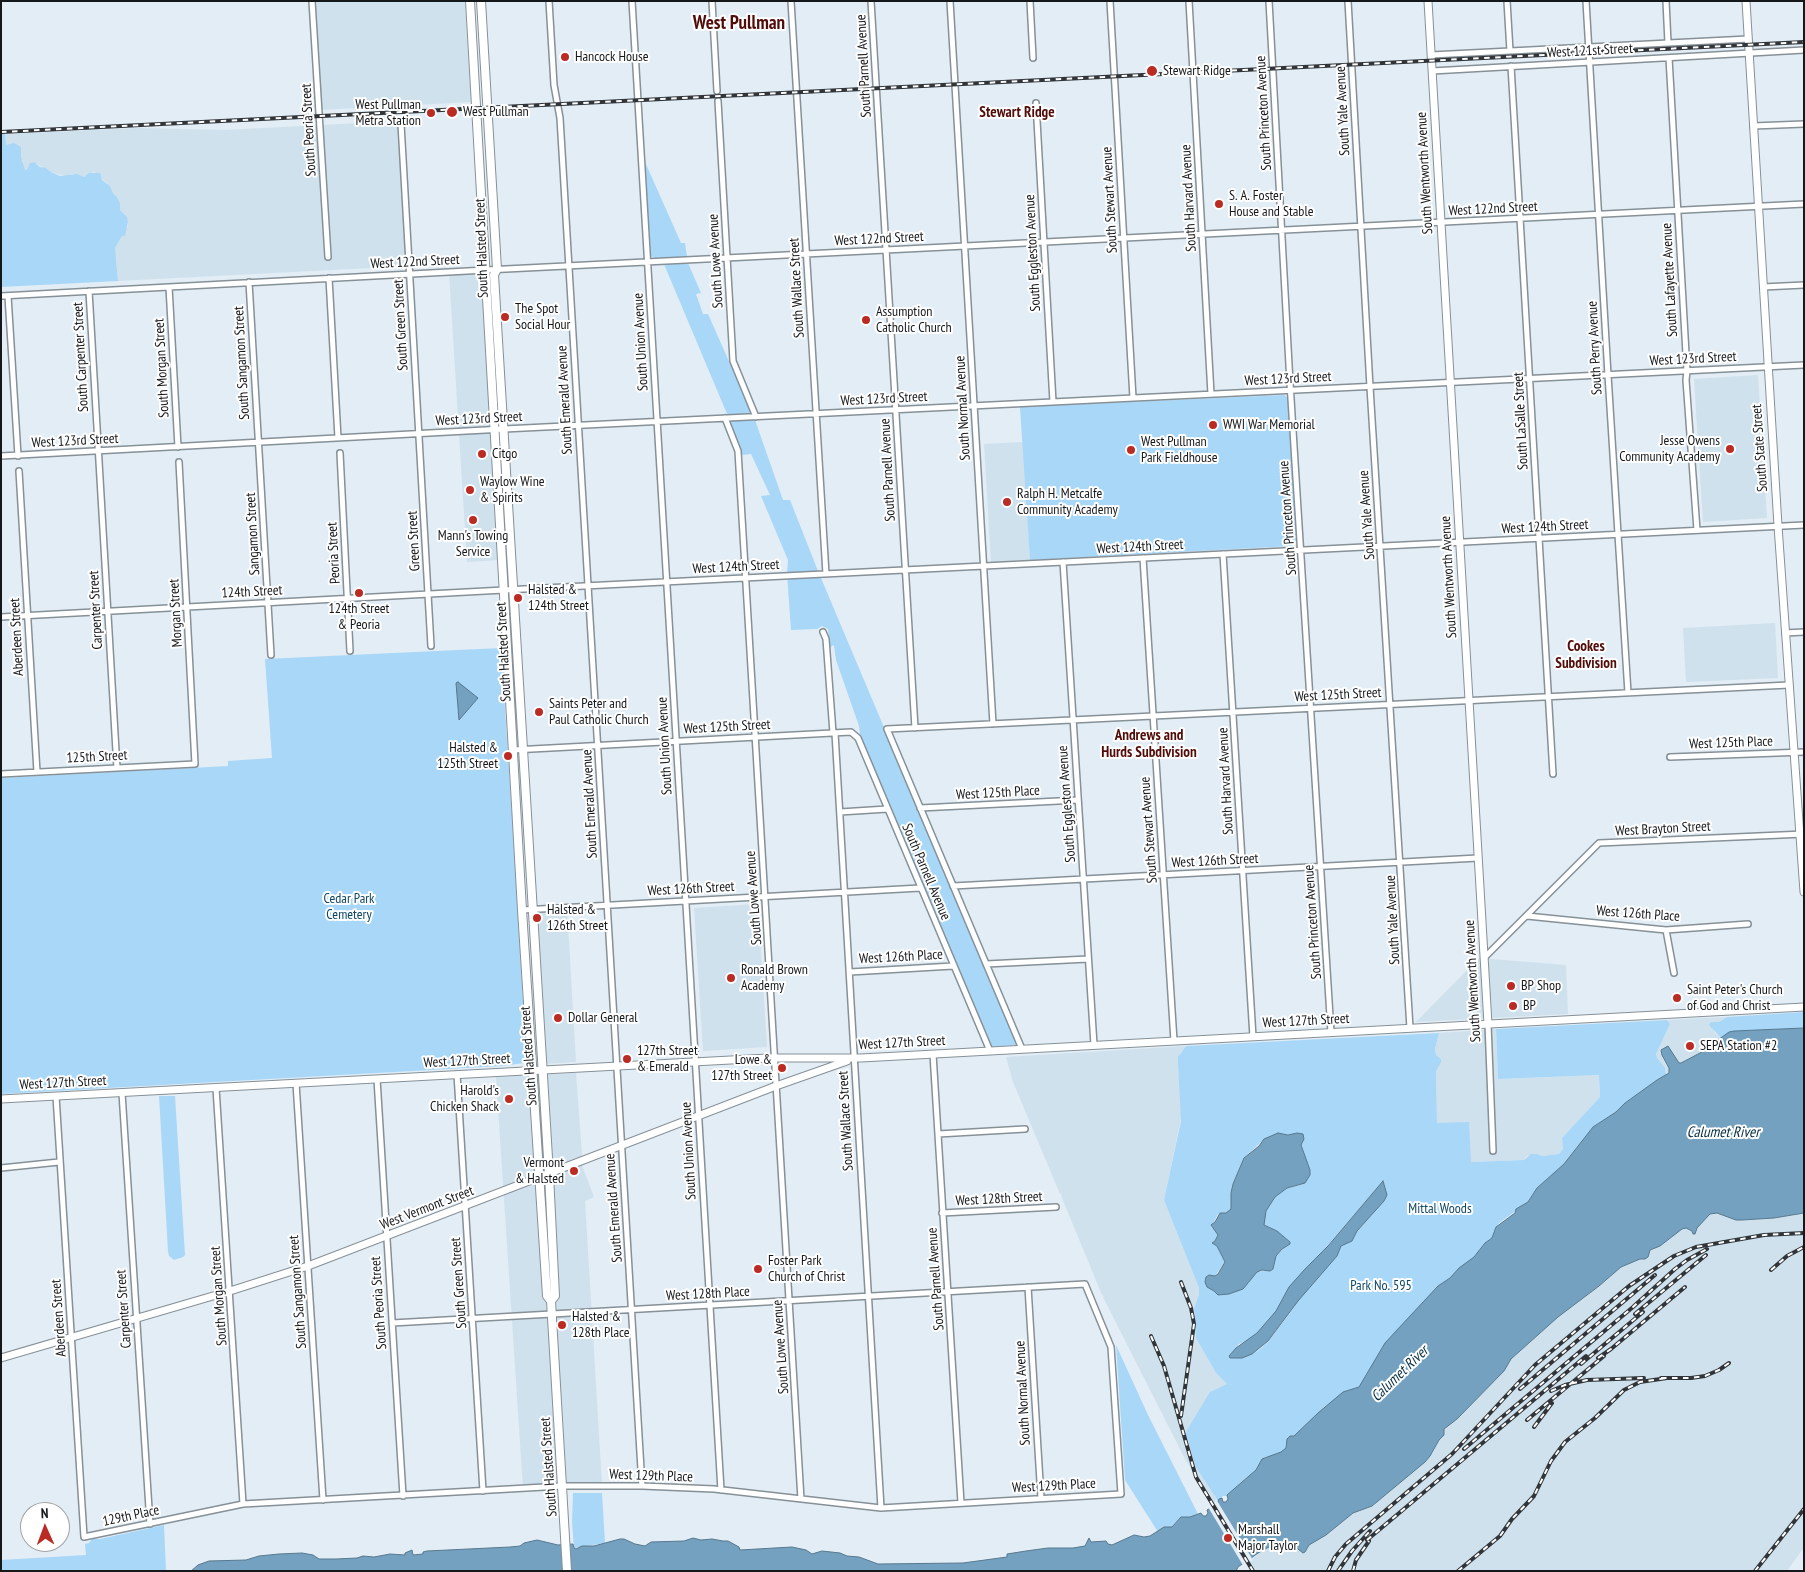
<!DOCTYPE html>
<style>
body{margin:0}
#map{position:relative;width:1805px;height:1572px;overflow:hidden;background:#e2edf5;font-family:"PT Sans Narrow",sans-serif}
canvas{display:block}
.frame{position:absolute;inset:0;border:2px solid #15181b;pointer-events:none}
.north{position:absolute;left:20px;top:1502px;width:50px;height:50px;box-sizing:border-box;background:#fff;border:1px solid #a1a3a4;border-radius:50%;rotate:358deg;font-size:14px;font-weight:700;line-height:20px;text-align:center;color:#15181b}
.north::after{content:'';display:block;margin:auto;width:18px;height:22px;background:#ba2c23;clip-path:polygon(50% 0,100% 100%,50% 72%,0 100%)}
</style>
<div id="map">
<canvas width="1805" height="1572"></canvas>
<div class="frame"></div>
<div class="north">N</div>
</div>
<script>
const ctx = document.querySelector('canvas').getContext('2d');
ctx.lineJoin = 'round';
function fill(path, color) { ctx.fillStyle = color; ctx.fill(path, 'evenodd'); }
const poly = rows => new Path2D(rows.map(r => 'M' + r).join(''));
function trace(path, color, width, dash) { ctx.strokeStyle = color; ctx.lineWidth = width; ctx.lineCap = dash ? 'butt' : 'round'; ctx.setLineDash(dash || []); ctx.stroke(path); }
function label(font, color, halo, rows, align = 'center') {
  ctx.font = font + ' "PT Sans Narrow",sans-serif'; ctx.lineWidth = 4; ctx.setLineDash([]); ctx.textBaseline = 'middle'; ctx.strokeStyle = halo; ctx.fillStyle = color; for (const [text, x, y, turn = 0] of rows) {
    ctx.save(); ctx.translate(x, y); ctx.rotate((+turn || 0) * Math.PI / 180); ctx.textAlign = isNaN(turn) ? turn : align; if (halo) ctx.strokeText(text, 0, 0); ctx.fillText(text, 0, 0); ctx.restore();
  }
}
fill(poly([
 [314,1,465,1,471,102,320,110],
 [399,121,409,266,118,281,116,257,114,253,115,248,128,226,128,222,126,217,120,210,120,203,117,197,113,193,110,186,94,172,84,177,72,174,65,176,51,172,37,164,29,166,25,170,23,167,23,161,6,145,5,134,137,128,224,130],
 [481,270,498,560,467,562,449,272],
 [1758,375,1767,518,1703,522,1694,379],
 [1023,442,1030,560,991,562,984,444],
 [1775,623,1778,678,1686,682,1683,628],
 [758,904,767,1047,703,1051,694,908],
 [567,908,576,1062,544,1064,536,909],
 [1479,958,1566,965,1568,1014,1416,1022],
 [1727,1017,1719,1022,1711,1022,1715,1033,1721,1038,1700,1053,1670,1070,1666,1075,1666,1071,1657,1058,1656,1054,1670,1024,1667,1020],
 [1496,1029,1498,1079,1599,1075,1600,1097,1562,1138,1563,1149,1559,1154,1542,1156,1537,1154,1527,1156,1524,1160,1470,1162,1437,1124,1436,1071,1441,1059,1436,1055,1435,1049,1439,1033],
 [1186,1046,1180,1053,1178,1063,1182,1113,1164,1200,1199,1288,1199,1294,1194,1309,1196,1338,1216,1373,1231,1388,1195,1466,1218,1501,1217,1504,1212,1507,1183,1455,1103,1297,1104,1296,1102,1295,1062,1198,1061,1193,1060,1194,1013,1082,1006,1057],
 [576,1073,583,1168,594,1197,585,1201,602,1485,523,1488,496,1077],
 [1717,1213,1727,1215,1731,1218,1742,1220,1774,1218,1804,1213,1804,1547,1787,1571,1252,1571,1247,1561,1258,1553,1269,1547,1290,1545,1298,1548,1302,1553,1305,1552,1309,1545,1326,1535,1353,1513,1372,1506,1430,1456,1439,1440,1444,1435,1444,1429,1448,1425,1457,1419,1504,1371,1511,1359,1558,1317,1599,1286,1621,1267,1640,1259,1650,1250,1660,1246,1682,1229,1686,1228,1692,1231,1710,1214]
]), '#cfe1ed');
fill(poly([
 [1,134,5,134,6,145,14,143,21,147,21,157,25,170,27,169,30,163,34,162,40,167,46,168,51,172,60,176,77,174,84,177,89,173,100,173,102,180,110,186,113,193,117,197,120,203,120,210,127,217,128,222,125,236,122,236,115,248,118,281,1,287],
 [645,162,681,243,685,243,688,263,701,293,696,294,703,314,708,314,755,420,783,500,790,500,818,571,1018,1045,991,1047,860,736,859,726,836,660,834,646,833,645,830,648,828,629,822,626,817,629,791,630,787,573,788,560,761,496,770,495,751,454,742,455,730,421,661,257,655,258,651,256],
 [1284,395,1288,398,1297,541,1292,546,1030,560,1020,407],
 [501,648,516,877,526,1054,524,1063,502,1066,1,1094,1,778,228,766,228,761,272,758,265,659],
 [1804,1012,1804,1028,1734,1031,1721,1038,1709,1025,1711,1022,1719,1022,1727,1017],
 [1667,1020,1670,1024,1656,1054,1657,1058,1665,1068,1666,1075,1657,1080,1625,1103,1616,1112,1593,1127,1564,1164,1537,1188,1528,1202,1499,1223,1496,1227,1492,1238,1485,1243,1479,1250,1482,1255,1354,1395,1227,1496,1223,1496,1218,1501,1195,1466,1188,1440,1184,1435,1210,1392,1227,1384,1216,1373,1196,1338,1194,1309,1199,1294,1199,1288,1164,1200,1181,1121,1178,1063,1178,1057,1183,1050,1186,1046,1439,1033,1435,1049,1436,1055,1441,1059,1441,1062,1436,1071,1437,1123,1469,1122,1471,1162,1524,1160,1531,1154,1537,1154,1542,1156,1559,1154,1563,1149,1562,1138,1600,1097,1599,1075,1498,1079,1496,1029],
 [1300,1133,1301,1145,1310,1170,1310,1175,1299,1185,1287,1188,1275,1197,1266,1211,1264,1217,1264,1225,1277,1231,1290,1242,1276,1256,1273,1269,1257,1272,1253,1275,1206,1277,1209,1275,1215,1276,1225,1262,1217,1246,1212,1243,1215,1241,1218,1235,1217,1231,1211,1227,1218,1214,1229,1212,1231,1209,1231,1193,1233,1184,1244,1158,1261,1142,1283,1134,1293,1135],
 [1383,1181,1375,1211,1357,1231,1352,1241,1324,1250],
 [1295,1306,1268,1342,1259,1350,1252,1354,1229,1356,1239,1344,1250,1339],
 [159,1096,175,1096,185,1255,183,1257,174,1260,169,1256,168,1251],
 [1116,1345,1148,1415,1198,1514,1190,1517,1181,1517,1172,1527,1164,1527,1158,1532,1125,1480],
 [573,1493,602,1493,605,1543,574,1548,572,1522],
 [164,1525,166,1571,1,1571,1,1560,86,1555,85,1544,89,1543,92,1539,100,1539]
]), '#a9d7f8');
const water = poly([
 [458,682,478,698,459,720,456,683,458,682],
 [1804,1028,1804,1213,1774,1218,1742,1220,1736,1220,1717,1213,1710,1214,1697,1228,1695,1234,1693,1234,1692,1231,1686,1228,1682,1229,1660,1246,1650,1250,1648,1257,1645,1259,1640,1259,1621,1267,1599,1286,1558,1317,1511,1359,1504,1371,1457,1419,1444,1429,1444,1435,1439,1440,1430,1456,1425,1462,1372,1506,1353,1513,1326,1535,1309,1545,1305,1552,1303,1553,1294,1546,1269,1547,1258,1553,1238,1567,1236,1571,191,1571,198,1565,209,1561,246,1560,259,1556,279,1554,302,1553,313,1555,319,1559,336,1559,357,1558,363,1556,374,1557,390,1554,405,1555,405,1553,412,1550,413,1555,423,1554,423,1552,427,1551,510,1547,520,1546,524,1543,537,1540,558,1545,573,1544,574,1548,576,1549,582,1546,594,1546,620,1539,624,1539,635,1544,645,1546,651,1542,684,1541,693,1538,701,1540,712,1539,723,1541,728,1541,739,1547,740,1550,792,1547,806,1550,812,1554,822,1551,840,1553,847,1556,859,1557,878,1564,963,1563,1007,1557,1007,1554,1026,1551,1048,1548,1073,1548,1085,1546,1089,1538,1091,1542,1106,1541,1108,1544,1112,1545,1134,1535,1144,1537,1150,1536,1164,1527,1172,1527,1181,1517,1190,1517,1201,1513,1203,1516,1206,1516,1208,1513,1207,1510,1217,1504,1219,1499,1222,1498,1223,1502,1226,1502,1228,1499,1227,1495,1256,1470,1262,1459,1281,1452,1286,1448,1287,1439,1290,1436,1294,1436,1318,1413,1343,1392,1359,1387,1385,1343,1397,1330,1438,1286,1450,1278,1459,1268,1474,1257,1485,1243,1492,1238,1496,1227,1515,1213,1516,1209,1528,1202,1537,1188,1564,1164,1593,1127,1616,1112,1625,1103,1657,1080,1669,1073,1669,1068,1662,1055,1661,1050,1668,1046,1679,1063,1681,1063,1700,1053,1729,1032,1734,1031,1804,1028],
 [1278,1133,1288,1135,1297,1133,1303,1134,1304,1139,1301,1145,1310,1170,1310,1175,1305,1183,1287,1188,1275,1197,1266,1211,1264,1225,1277,1231,1290,1242,1290,1244,1282,1249,1276,1256,1273,1269,1270,1271,1262,1270,1257,1272,1243,1289,1229,1294,1218,1295,1214,1291,1207,1287,1205,1282,1206,1277,1209,1275,1215,1276,1218,1274,1225,1262,1217,1246,1212,1243,1215,1241,1218,1235,1211,1225,1215,1222,1220,1213,1226,1213,1231,1209,1231,1193,1233,1184,1244,1158,1259,1146,1264,1139,1278,1133],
 [1383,1181,1387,1195,1384,1201,1357,1231,1352,1241,1341,1246,1337,1256,1298,1301,1268,1341,1252,1354,1242,1358,1230,1358,1229,1356,1236,1348,1257,1333,1276,1311,1289,1287,1305,1269,1328,1246,1383,1181]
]);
fill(water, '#73a1bf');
trace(water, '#57788e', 1);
fill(poly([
 [1216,1499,1253,1560,1244,1567,1208,1507,1215,1502]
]), '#e2edf5');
const street = poly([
 [312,1,328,257],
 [549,1,554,85,560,118,642,1486],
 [632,1,721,1490],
 [712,1,717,91],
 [791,1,826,574],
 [871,1,915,728],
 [950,1,993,724],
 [1030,1,1033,58],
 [1110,1,1133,398],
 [1189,1,1211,394],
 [1269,1,1290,383,1331,1032],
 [1348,1,1370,387,1410,1028],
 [1507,1,1510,51],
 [1586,1,1608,375,1628,693],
 [1666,1,1668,43],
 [1431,55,1748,39],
 [1669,58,1687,371,1686,380,1697,530],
 [1511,66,1553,774],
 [1432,71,1804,50],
 [718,101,733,361,756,417],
 [1036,103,1053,402],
 [401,124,431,646],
 [1753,126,1804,124],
 [329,278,338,438],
 [249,282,271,655],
 [169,287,178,447],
 [1763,287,1804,285],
 [89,291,117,768],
 [1,296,486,270,1804,204],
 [8,296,18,456],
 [725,418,738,451,801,1499],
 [340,453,350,651],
 [1,456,504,429,1804,365],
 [19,471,37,772],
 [1223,554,1253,1037],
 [1143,558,1174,1041],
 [1063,562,1094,1045],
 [1,617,504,590,1804,525],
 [823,632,826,639,833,733],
 [1785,633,1804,632],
 [835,733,881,1508],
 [513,750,851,732,858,738,990,1051],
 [1670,757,1804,752],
 [1,774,195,764,179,462],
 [920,808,1078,800],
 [840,812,887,809],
 [953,886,1478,858],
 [522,910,920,888],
 [1527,916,1666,930,1748,924],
 [1666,930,1674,973],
 [1484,958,1599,843,1804,834],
 [986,964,1088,959],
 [850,972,953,966],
 [1488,1024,1493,1151],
 [1022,1049,887,729,1789,685],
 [933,1054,961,1503],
 [457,1074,483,1491],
 [377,1079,403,1496],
 [296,1083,323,1500],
 [216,1088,243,1504],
 [122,1093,150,1524],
 [56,1096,84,1537,243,1504,562,1486,642,1486,714,1489,881,1508,1121,1494,1111,1347,1085,1284,392,1323],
 [938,1134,1025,1129],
 [1,1168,59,1162],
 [942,1213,1056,1207],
 [1028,1287,1041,1498]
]);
const secondary = poly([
 [1428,1,1488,1024],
 [1746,1,1778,526,1804,892],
 [1,1099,768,1058,861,1058,1804,1007],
 [1,1358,230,1291,308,1266,776,1086,847,1061]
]);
const primary = poly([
 [470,1,522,910,547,1296,551,1301],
 [481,1,497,269,494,275,549,1174,555,1296,551,1301,567,1571]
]);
trace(street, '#869097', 8);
trace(secondary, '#869097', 9);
trace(primary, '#869097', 10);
trace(street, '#fff', 5);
trace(secondary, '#fff', 7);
trace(primary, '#fff', 8);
const rail = poly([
 [1,132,1804,42],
 [1771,1270,1787,1256,1804,1247],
 [1181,1282,1191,1308,1194,1324,1181,1416],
 [1635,1314,1706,1255],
 [1151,1336,1164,1366,1196,1477,1253,1571],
 [1598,1358,1611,1349,1685,1287],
 [1581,1364,1643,1312],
 [1661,1378,1691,1378,1705,1376,1719,1370,1729,1363],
 [1520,1389,1655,1275],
 [1551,1391,1565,1385,1587,1380,1644,1378],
 [1527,1420,1604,1356],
 [1534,1427,1552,1403],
 [1464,1449,1633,1307,1675,1269,1687,1260,1707,1249],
 [1367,1540,1586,1356],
 [1328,1571,1335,1557,1346,1544,1452,1454,1535,1365,1629,1286,1674,1256,1696,1247,1764,1235,1804,1233],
 [1338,1571,1352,1551,1370,1531],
 [1353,1571,1356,1560,1369,1541],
 [1458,1571,1500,1536,1512,1519,1534,1496,1551,1461,1565,1442,1595,1418,1624,1390,1640,1382,1667,1378],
 [1755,1571,1804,1509]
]);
trace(rail, '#313539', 4);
trace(rail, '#fff', 2, [5.5]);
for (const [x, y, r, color] of [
 [565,57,5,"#ba2c23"],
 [1152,71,6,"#ba2c23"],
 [452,112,6,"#ba2c23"],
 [431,113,5,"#ba2c23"],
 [1219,204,5,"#ba2c23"],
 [505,317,5,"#ba2c23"],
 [866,320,5,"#ba2c23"],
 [1213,425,5,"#ba2c23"],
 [1730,449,5,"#ba2c23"],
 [1131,450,5,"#ba2c23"],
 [482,454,5,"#ba2c23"],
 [470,490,5,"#ba2c23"],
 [1007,502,5,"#ba2c23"],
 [473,520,5,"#ba2c23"],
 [359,593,5,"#ba2c23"],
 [518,598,5,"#ba2c23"],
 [539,712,5,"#ba2c23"],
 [508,756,5,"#ba2c23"],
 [537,918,5,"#ba2c23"],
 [731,978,5,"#ba2c23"],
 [1511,986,5,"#ba2c23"],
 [1677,998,5,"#ba2c23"],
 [1513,1006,5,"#ba2c23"],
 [558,1018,5,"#ba2c23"],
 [1690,1046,5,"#ba2c23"],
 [627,1059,5,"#ba2c23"],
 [782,1068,5,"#ba2c23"],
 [509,1099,5,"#ba2c23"],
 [574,1171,5,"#ba2c23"],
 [758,1269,5,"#ba2c23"],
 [562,1325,5,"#ba2c23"],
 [1228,1538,5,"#ba2c23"]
]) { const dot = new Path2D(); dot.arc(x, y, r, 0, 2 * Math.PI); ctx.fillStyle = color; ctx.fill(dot); trace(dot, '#fff', 2); }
label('14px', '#15181b', '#fff', [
 ["West 121st Street",1590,51,-3],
 ["South Parnell Avenue",864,66,-93],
 ["South Yale Avenue",1343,111,-93],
 ["South Princeton Avenue",1264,113,-93],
 ["South Peoria Street",309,130,-93],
 ["South Wentworth Avenue",1425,173,-93],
 ["South Harvard Avenue",1189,198,-93],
 ["South Stewart Avenue",1110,200,-93],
 ["West 122nd Street",1493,209,-3],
 ["West 122nd Street",879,239,-3],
 ["South Halsted Street",482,248,-92],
 ["South Eggleston Avenue",1033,253,-93],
 ["South Lowe Avenue",716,261,-93],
 ["West 122nd Street",415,262,-3],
 ["South Lafayette Avenue",1670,280,-93],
 ["South Wallace Street",797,288,-93],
 ["South Green Street",401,325,-93],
 ["South Union Avenue",641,342,-93],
 ["South Perry Avenue",1595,348,-93],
 ["South Carpenter Street",81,357,-93],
 ["West 123rd Street",1693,359,-3],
 ["South Sangamon Street",242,363,-93],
 ["South Morgan Street",162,368,-93],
 ["West 123rd Street",1288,379,-3],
 ["West 123rd Street",884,399,-3],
 ["South Emerald Avenue",565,400,-93],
 ["South Normal Avenue",963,408,-93],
 ["West 123rd Street",479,419,-3],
 ["South LaSalle Street",1521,421,-93],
 ["West 123rd Street",75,441,-3],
 ["South State Street",1760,448,-94],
 ["South Parnell Avenue",888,470,-93],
 ["South Yale Avenue",1367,515,-94],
 ["South Princeton Avenue",1288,518,-94],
 ["West 124th Street",1545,527,-3],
 ["Sangamon Street",253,534,-93],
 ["Green Street",414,541,-93],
 ["West 124th Street",1140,547,-3],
 ["Peoria Street",334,553,-93],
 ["West 124th Street",736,567,-3],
 ["South Wentworth Avenue",1449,577,-93],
 ["124th Street",252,592,-3],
 ["Carpenter Street",96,610,-93],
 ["Morgan Street",176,613,-93],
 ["Aberdeen Street",17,637,-93],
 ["South Halsted Street",504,652,-93],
 ["West 125th Street",1338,695,-3],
 ["West 125th Street",727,727,-3],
 ["West 125th Place",1731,743,-2],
 ["South Union Avenue",665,746,-93],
 ["125th Street",97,757,-3],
 ["South Harvard Avenue",1226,781,-93],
 ["West 125th Place",998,793,-3],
 ["South Emerald Avenue",590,804,-93],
 ["South Eggleston Avenue",1067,804,-94],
 ["West Brayton Street",1663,829,-3],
 ["South Stewart Avenue",1149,830,-94],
 ["West 126th Street",1215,861,-3],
 ["South Parnell Avenue",926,872,67],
 ["West 126th Street",691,889,-3],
 ["South Lowe Avenue",754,898,-94],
 ["West 126th Place",1638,914,4],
 ["South Yale Avenue",1393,920,-93],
 ["South Princeton Avenue",1313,922,-94],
 ["West 126th Place",901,957,-3],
 ["South Wentworth Avenue",1473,981,-93],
 ["West 127th Street",1306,1021,-3],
 ["West 127th Street",902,1043,-3],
 ["South Halsted Street",529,1056,-94],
 ["West 127th Street",467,1061,-3],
 ["West 127th Street",63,1083,-3],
 ["South Wallace Street",846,1121,-93],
 ["South Union Avenue",689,1151,-93],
 ["West 128th Street",999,1199,-3],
 ["West Vermont Street",427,1208,-21],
 ["South Emerald Avenue",614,1208,-94],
 ["South Parnell Avenue",936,1279,-94],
 ["South Green Street",459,1283,-94],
 ["South Sangamon Street",298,1292,-94],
 ["West 128th Place",708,1294,-3],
 ["South Morgan Street",219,1296,-94],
 ["South Peoria Street",379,1303,-94],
 ["Carpenter Street",124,1309,-94],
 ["Aberdeen Street",59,1318,-94],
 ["South Lowe Avenue",781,1347,-94],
 ["South Normal Avenue",1023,1393,-93],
 ["South Halsted Street",549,1467,-94],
 ["West 129th Place",651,1476,2],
 ["West 129th Place",1054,1486,-3],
 ["129th Place",131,1516,-12]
]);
label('14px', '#15181b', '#fff', [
 ["Hancock House",575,57],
 ["Stewart Ridge",1163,71],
 ["West Pullman",421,105,"right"],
 ["Metra Station",421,121,"right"],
 ["West Pullman",463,112],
 ["S. A. Foster",1229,196],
 ["House and Stable",1229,212],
 ["The Spot",515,309],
 ["Social Hour",515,325],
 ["Assumption",876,312],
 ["Catholic Church",876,328],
 ["WWI War Memorial",1223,425],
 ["Jesse Owens",1720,441,"right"],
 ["Community Academy",1720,457,"right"],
 ["West Pullman",1141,442],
 ["Park Fieldhouse",1141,458],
 ["Citgo",492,454],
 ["Waylow Wine",480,482],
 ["& Spirits",480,498],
 ["Ralph H. Metcalfe",1017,494],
 ["Community Academy",1017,510],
 ["Mann's Towing",473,536,"center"],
 ["Service",473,552,"center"],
 ["Halsted &",528,590],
 ["124th Street",528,606],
 ["124th Street",359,609,"center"],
 ["& Peoria",359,625,"center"],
 ["Saints Peter and",549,704],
 ["Paul Catholic Church",549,720],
 ["Halsted &",498,748,"right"],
 ["125th Street",498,764,"right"],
 ["Halsted &",547,910],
 ["126th Street",547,926],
 ["Ronald Brown",741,970],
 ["Academy",741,986],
 ["BP Shop",1521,986],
 ["Saint Peter's Church",1687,990],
 ["of God and Christ",1687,1006],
 ["BP",1523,1006],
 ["Dollar General",568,1018],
 ["SEPA Station #2",1700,1046],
 ["127th Street",637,1051],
 ["& Emerald",637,1067],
 ["Lowe &",772,1060,"right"],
 ["127th Street",772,1076,"right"],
 ["Harold's",499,1091,"right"],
 ["Chicken Shack",499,1107,"right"],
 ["Vermont",564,1163,"right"],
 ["& Halsted",564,1179,"right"],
 ["Foster Park",768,1261],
 ["Church of Christ",768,1277],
 ["Halsted &",572,1317],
 ["128th Place",572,1333],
 ["Marshall",1238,1530],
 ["Major Taylor",1238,1546]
], 'left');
label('14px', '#0e4766', '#fff', [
 ["Cedar Park",349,899],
 ["Cemetery",349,915],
 ["Mittal Woods",1440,1209],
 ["Park No. 595",1381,1286]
]);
label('bold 15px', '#510d09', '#fff', [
 ["Stewart Ridge",1017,113],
 ["Cookes",1586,647],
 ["Subdivision",1586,664],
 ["Andrews and",1149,736],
 ["Hurds Subdivision",1149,753]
]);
label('italic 15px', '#072f45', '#fff', [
 ["Calumet River",1723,1133],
 ["Calumet River",1400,1374,-44]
]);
label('bold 19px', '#510d09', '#fff', [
 ["West Pullman",739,24]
]);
</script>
